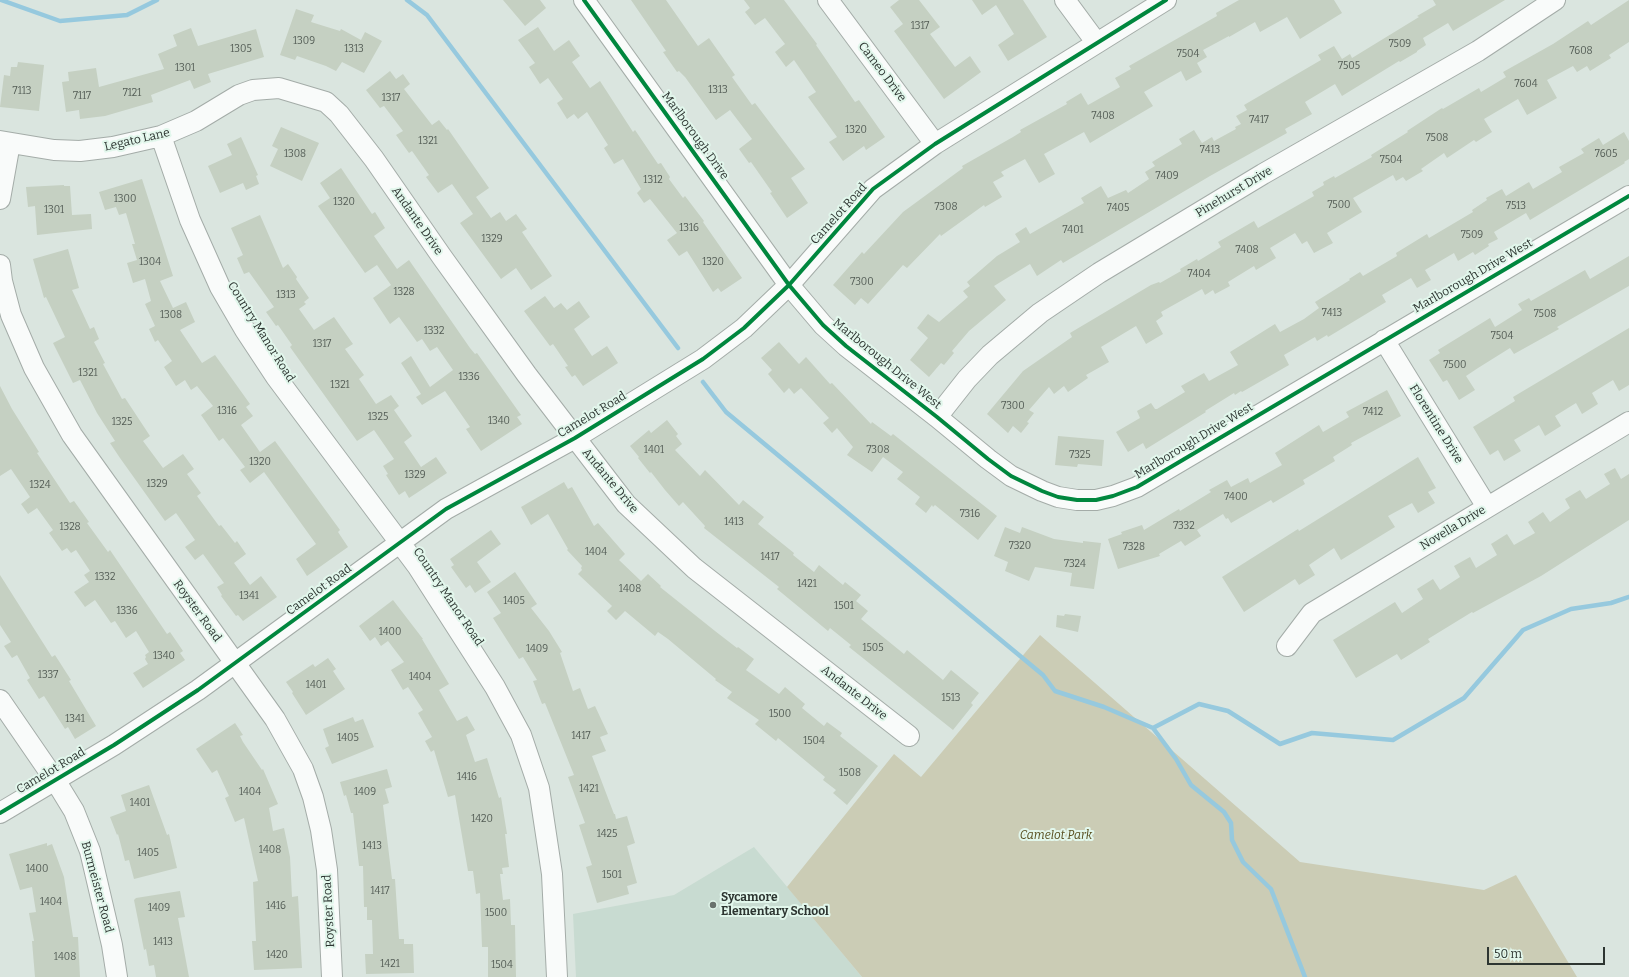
<!DOCTYPE html>
<style>
body{margin:0}
#map{position:relative;width:1629px;height:977px;overflow:hidden;background:#dae5df;font-family:Bitter,serif}
canvas{display:block}
.scale{position:absolute;left:1487px;top:947px;width:118px;height:18px;box-sizing:border-box;border:2px solid #2d3531;border-top:0;padding-left:5px;font-size:12px;line-height:14px;white-space:nowrap;color:#2d3531;-webkit-text-stroke:3px #e2f7ec;paint-order:stroke}
</style>
<div id="map">
<canvas width="1629" height="977"></canvas>
<div class="scale">50 m</div>
</div>
<script>
const ctx = document.querySelector('canvas').getContext('2d');
ctx.lineJoin = 'round';
function fill(path, color) { ctx.fillStyle = color; ctx.fill(path, 'evenodd'); }
const poly = rows => new Path2D(rows.map(r => 'M' + r).join(''));
function trace(path, color, width, dash) { ctx.strokeStyle = color; ctx.lineWidth = width; ctx.lineCap = dash ? 'butt' : 'round'; ctx.setLineDash(dash || []); ctx.stroke(path); }
function label(font, color, halo, rows, align = 'center') {
  ctx.font = font + ' Bitter,serif'; ctx.lineWidth = 4; ctx.setLineDash([]); ctx.textBaseline = 'middle'; ctx.strokeStyle = halo; ctx.fillStyle = color; for (const [text, x, y, turn = 0] of rows) {
    ctx.save(); ctx.translate(x, y); ctx.rotate((+turn || 0) * Math.PI / 180); ctx.textAlign = isNaN(turn) ? turn : align; if (halo) ctx.strokeText(text, 0, 0); ctx.fillText(text, 0, 0); ctx.restore();
  }
}
fill(poly([
 [754,847,862,977,576,977,573,914,674,895]
]), '#c8dbd1');
fill(poly([
 [1040,635,1300,862,1484,890,1516,875,1577,977,862,977,787,887,894,754,921,777]
]), '#cbccb5');
trace(poly([
 [1,0,60,21,127,15,157,0],
 [407,0,427,15,678,348],
 [703,382,726,412,1043,675,1055,691,1104,707,1153,728,1199,704,1228,711,1280,744,1312,733,1393,740,1464,698,1523,630,1571,609,1611,603,1629,597],
 [1153,728,1176,759,1191,785,1224,812,1231,823,1232,840,1243,862,1271,889,1305,977]
]), '#96c9de', 4.5);
fill(poly([
 [503,0,540,0,546,8,525,26],
 [631,0,666,0,698,46,709,38,735,75,732,77,752,105,755,103,805,169,791,178,808,203,787,218,770,193,772,192,751,162,749,163,739,149,752,139,730,110,716,120,685,77,679,71,677,72,663,52,666,51],
 [744,0,784,0,817,44,816,45,855,102,859,100,885,137,866,150,864,146,843,161,829,142,837,137,808,97,816,92,794,60,786,67,775,52,785,44,765,18,755,25,745,12,750,8],
 [899,0,919,0,940,27,930,34,955,67,970,56,981,72,944,99,894,31,903,24,890,7],
 [972,0,1023,0,1047,37,1008,61,998,45,1014,34,996,5,982,15],
 [1239,0,1334,0,1342,13,1300,39,1287,17,1260,32,1255,22,1229,37,1229,36,1203,50,1207,57,1197,63,1202,72,1186,81,1181,71,1144,92,1153,106,1090,143,1084,132,1044,154,1055,174,1039,183,1025,159,1001,172,1004,176,993,182,1002,197,985,207,984,205,941,236,940,234,907,268,903,265,868,304,861,298,855,305,833,285,862,252,864,254,903,212,963,168,962,166,1013,137,1021,132,1020,130,1067,104,1066,102,1081,93,1088,105,1120,87,1115,78,1131,69,1129,66,1217,16,1216,13],
 [1433,0,1505,0,1453,31,1448,23,1423,38,1426,45,1417,51,1417,52,1400,62,1399,61,1342,96,1335,84,1305,102,1312,114,1285,129,1287,133,1210,176,1063,263,1061,260,1037,276,1030,264,994,286,1006,300,969,331,952,351,954,353,944,365,941,363,929,377,910,360,928,338,917,328,928,314,939,322,968,297,963,291,970,286,967,282,997,256,1020,242,1015,234,1026,227,1030,234,1084,203,1081,198,1101,186,1108,198,1126,190,1128,193,1149,179,1145,172,1155,166,1152,162,1182,144,1179,139,1194,130,1202,143,1212,137,1214,141,1236,129,1235,127,1241,124,1236,116,1247,110,1244,105,1321,60,1318,55,1334,46,1342,59,1350,54,1352,58,1419,17,1417,16,1436,5],
 [1629,0,1629,42,1609,55,1611,58,1590,71,1587,66,1577,72,1573,66,1547,80,1557,98,1527,115,1518,99,1484,119,1492,132,1476,142,1474,140,1447,158,1444,153,1421,169,1423,171,1406,181,1403,177,1396,181,1393,175,1353,198,1362,212,1327,233,1333,243,1314,253,1307,241,1302,244,1295,233,1270,248,1276,258,1256,270,1254,266,1228,282,1230,286,1215,294,1213,290,1205,295,1202,289,1161,312,1163,316,1156,321,1163,334,1146,344,1136,326,1101,347,1109,362,1086,375,1088,378,1068,392,1064,386,1054,394,1049,387,1029,410,1034,413,1027,422,1029,423,1021,433,1013,426,1008,433,987,414,1023,371,1072,337,1070,333,1151,285,1159,282,1160,283,1181,271,1180,269,1197,259,1198,261,1221,247,1218,242,1254,221,1258,228,1314,196,1312,192,1324,185,1323,182,1334,176,1335,178,1372,157,1371,155,1408,132,1407,131,1442,108,1443,109,1479,88,1481,92,1506,77,1503,72,1553,44,1588,21,1591,25],
 [296,9,314,15,311,22,340,31,341,29,361,40,365,32,382,41,364,73,342,62,336,71,326,66,297,56,295,60,280,55],
 [538,27,554,51,569,40,580,56,572,62,590,88,600,81,633,132,635,130,658,164,661,163,670,177,669,179,683,198,685,196,704,221,703,222,742,278,721,292,718,288,713,292,687,251,679,256,667,240,677,233,650,199,644,203,637,193,641,189,623,159,614,164,604,148,608,145,587,112,578,119,574,114,567,119,557,103,563,99,548,78,540,84,529,67,535,63,518,40],
 [191,28,198,46,256,29,264,57,208,74,211,82,194,89,190,80,151,95,153,102,105,116,80,119,79,110,66,112,62,82,69,81,68,72,96,68,99,87,164,69,158,54,177,46,173,35],
 [18,62,44,65,39,111,0,107,4,75,10,76,11,67,17,67],
 [390,71,396,79,403,74,410,84,404,89,432,125,439,120,447,130,448,129,489,188,476,197,491,218,500,212,506,221,516,214,527,229,522,232,552,276,531,290,516,268,501,279,460,223,473,214,452,184,438,193,426,177,429,175,412,151,409,153,396,135,403,131,384,106,380,108,366,90],
 [281,127,319,143,302,181,270,166,278,149,272,146],
 [1624,132,1629,141,1629,159,1624,162,1625,163,1530,220,1526,213,1494,232,1498,239,1488,244,1489,246,1475,255,1473,252,1458,261,1454,253,1425,270,1431,280,1417,288,1411,278,1382,295,1386,302,1328,337,1327,335,1317,341,1315,337,1284,355,1289,365,1242,392,1241,391,1235,395,1234,393,1205,411,1206,412,1146,449,1143,443,1128,452,1116,432,1140,418,1137,411,1151,403,1155,409,1157,409,1185,392,1181,386,1204,373,1209,381,1238,365,1230,352,1275,324,1280,332,1304,319,1319,308,1315,302,1350,280,1349,279,1360,272,1363,276,1397,256,1396,253,1427,234,1429,238,1473,212,1472,210,1487,200,1486,198,1502,189,1506,196,1529,182,1533,189,1562,172,1559,167,1584,153,1581,149,1599,138,1603,145],
 [241,137,258,175,256,176,259,184,246,190,243,183,220,193,208,166,232,155,227,144],
 [341,168,372,214,375,212,385,228,374,236,397,269,409,260,470,348,475,354,477,353,521,415,517,417,522,424,481,451,466,429,470,427,445,391,422,405,416,397,421,394,401,363,411,356,430,387,453,370,437,347,430,351,422,339,417,342,399,317,390,324,373,298,391,285,377,265,365,273,318,206,330,198,320,183],
 [142,179,173,276,160,281,173,308,186,302,195,322,180,330,202,363,215,355,250,404,246,407,253,416,241,425,260,452,275,441,340,530,338,532,348,547,307,576,296,559,316,544,264,472,250,483,240,470,245,467,223,438,219,441,201,415,213,406,197,386,191,390,185,380,176,386,164,367,172,361,158,340,155,342,149,329,155,326,145,304,151,301,145,279,133,283,127,263,137,260,132,244,135,244,126,213,119,215,116,207,105,210,99,192],
 [64,185,64,186,70,186,72,215,91,214,92,229,37,235,35,206,28,207,26,187],
 [260,215,283,268,288,264,297,277,296,279,309,298,304,302,306,304,299,309,314,330,334,317,353,344,345,349,364,375,359,379,376,404,391,395,399,406,394,410,412,436,404,442,421,467,436,457,447,473,409,498,405,491,399,495,386,475,388,474,383,466,394,459,374,430,357,441,290,347,292,345,278,325,276,326,266,312,274,307,249,272,244,274,237,258,243,255,231,228],
 [68,249,79,288,72,290,90,329,94,327,99,339,94,342,105,363,103,364,122,399,125,398,150,436,143,441,163,468,183,454,194,469,187,474,201,493,197,496,219,526,221,525,235,543,237,541,246,554,234,563,250,585,261,576,277,597,243,621,238,615,236,616,221,596,222,595,217,587,224,583,203,554,195,560,185,547,195,540,176,513,165,521,120,458,110,443,115,441,97,413,80,380,73,383,53,343,65,337,46,297,44,298,33,259],
 [1629,256,1629,286,1557,327,1559,329,1514,354,1510,348,1478,368,1466,376,1475,390,1459,400,1447,380,1443,382,1429,360,1440,353,1438,350,1490,318,1495,327,1522,310,1518,304,1529,298,1531,301,1585,270,1590,279],
 [545,296,554,308,561,303,567,310,579,301,590,317,574,329,592,356,607,346,618,363,583,386,575,375,572,377,565,367,568,366,553,344,550,346,524,311],
 [1629,328,1629,385,1619,391,1613,380,1592,393,1598,404,1582,414,1576,403,1555,416,1561,426,1545,436,1539,425,1514,440,1521,451,1504,461,1498,450,1490,455,1473,427,1515,401,1513,397],
 [779,342,799,364,806,357,830,384,832,383,871,424,872,422,891,436,893,434,997,516,978,540,935,505,933,507,932,505,926,513,915,504,920,497,897,479,903,472,883,457,872,472,847,455,853,447,837,428,832,433,823,423,829,418,801,388,794,394,789,388,784,393,768,374,772,370,761,358],
 [0,386,12,409,39,452,37,453,70,503,74,501,89,522,87,523,108,552,110,550,167,634,170,632,183,651,180,653,185,660,143,688,133,673,148,664,145,659,146,657,145,655,149,652,136,631,126,638,115,621,111,623,95,600,85,607,74,592,89,582,84,575,90,571,76,550,71,553,67,548,62,551,49,533,53,530,37,508,28,514,21,504,30,497,11,469,0,476],
 [1387,390,1401,416,1351,443,1352,445,1333,457,1335,461,1303,480,1305,484,1273,503,1271,500,1231,523,1228,518,1226,519,1223,514,1197,530,1201,536,1185,546,1181,541,1159,554,1160,556,1118,569,1108,539,1122,534,1121,532,1142,525,1144,530,1179,509,1180,511,1211,492,1209,490,1227,480,1231,487,1248,478,1250,483,1282,465,1275,453,1319,425,1323,432,1349,417,1346,412],
 [667,420,678,434,676,436,682,444,675,450,700,476,705,470,739,505,743,500,764,517,758,524,794,553,793,555,814,572,819,565,843,585,845,582,861,595,856,601,868,611,861,619,904,654,907,650,943,680,951,670,979,693,971,703,973,705,953,730,849,647,851,645,830,628,828,631,777,589,779,587,704,528,705,526,683,502,679,506,665,490,651,472,650,473,638,458,639,457,630,446,649,430,651,433],
 [1058,436,1104,440,1102,466,1078,464,1077,467,1055,465],
 [1418,457,1436,488,1428,492,1435,503,1418,513,1412,503,1388,516,1395,527,1341,560,1334,548,1309,565,1315,575,1299,585,1295,579,1244,612,1222,577,1298,529,1299,531],
 [1615,468,1621,479,1629,474,1629,520,1541,576,1473,613,1472,612,1428,639,1430,642,1401,660,1397,654,1356,678,1333,640,1395,602,1402,613,1423,599,1417,589,1433,579,1440,590,1460,577,1454,566,1470,557,1476,568,1497,555,1491,544,1507,534,1514,545,1535,533,1528,522,1543,512,1550,522,1570,508,1565,499,1580,490,1586,499,1610,484,1604,474],
 [564,482,568,489,572,487,594,526,598,523,625,554,619,560,641,581,648,574,661,586,660,587,715,631,737,648,738,647,754,659,746,670,779,694,785,687,805,704,802,708,824,726,827,722,842,733,840,736,878,766,847,805,833,793,836,790,823,780,825,777,778,738,776,741,755,724,759,720,727,698,732,692,715,680,716,679,668,639,658,632,655,636,625,611,616,620,607,611,612,606,578,574,582,570,581,568,582,566,567,550,568,549,548,514,531,525,521,507],
 [1005,527,1020,533,1022,527,1054,539,1083,543,1083,541,1101,543,1094,589,1070,586,1072,573,1035,567,1029,581,1005,571,1008,562,994,556],
 [491,530,501,544,477,562,491,582,475,593,470,585,466,588,451,567,454,565,450,559],
 [515,572,537,604,531,608,549,631,562,652,560,653,573,691,580,688,588,709,595,706,608,734,600,737,606,751,592,756,614,814,615,814,616,819,627,816,635,843,627,846,637,883,627,886,629,894,597,903,586,867,592,865,579,825,585,823,568,777,574,775,545,703,542,704,533,681,537,680,523,657,519,659,493,618,501,613,487,592],
 [0,575,52,657,55,655,71,680,69,681,96,726,75,739,68,727,65,729,44,696,39,699,27,680,30,678,17,655,12,658,4,646,11,642,0,625],
 [393,600,423,639,422,639,449,684,439,690,457,721,467,716,475,730,466,735,475,762,487,758,499,798,501,797,507,834,505,834,509,867,502,868,503,874,500,874,503,900,510,899,511,925,515,925,516,977,488,977,488,947,482,947,480,893,476,894,473,871,468,871,455,795,448,797,434,750,431,752,425,741,432,737,418,713,423,710,408,687,403,690,391,670,404,662,388,641,381,646,375,637,370,641,359,626],
 [1065,614,1081,616,1078,632,1056,627,1057,615,1064,616],
 [328,658,336,669,333,671,345,689,306,715,292,693,293,692,286,682,313,664,315,667],
 [353,717,355,722,363,719,374,747,332,764,325,748,329,746,323,729],
 [235,723,243,735,240,736,243,742,262,770,263,769,278,804,269,808,273,831,284,828,290,857,292,897,298,896,302,968,254,970,252,941,256,941,253,882,258,881,244,818,235,822,225,798,229,796,217,770,212,773,196,749],
 [387,769,392,787,385,789,389,803,383,805,392,879,395,879,399,939,404,939,404,944,413,944,414,973,366,974,365,954,373,954,372,920,367,920,367,907,364,907,363,866,359,866,353,813,351,813,346,795,344,796,340,782],
 [149,785,167,835,169,834,177,868,134,879,129,860,125,861,118,834,117,835,110,817,126,811,121,795],
 [47,843,47,846,52,844,64,877,73,937,78,937,80,977,35,977,32,941,34,941,29,913,36,912,32,887,20,890,9,854],
 [180,891,185,917,178,918,189,977,156,977,154,965,149,966,146,949,144,950,134,900,136,898]
]), '#c5d0c2');
const minor = poly([
 [584,0,789,285,823,325,846,346,937,417,988,459,1011,476,1042,491,1058,497,1077,500,1096,500,1113,496,1137,487,1629,196],
 [828,0,935,144],
 [1065,0,1096,42],
 [161,136,190,220,220,287,245,330,276,377,418,567,495,687,521,735,539,788,552,874,557,977],
 [0,141,54,150,80,151,113,147,161,136,196,121,239,95,253,90,279,88,326,102,339,114,374,159,442,257,527,375,626,504,694,568,909,736],
 [0,199,10,143],
 [0,265,2,281,11,315,34,368,72,435,275,719,303,769,313,797,321,830,327,870,332,977],
 [1384,340,1487,507],
 [937,417,967,379,990,355,1040,313,1099,273,1263,174,1478,51,1555,0],
 [1287,646,1312,613,1629,422],
 [0,700,55,780,74,811,90,851,112,945,117,977],
 [0,813,114,745,198,690,446,509,575,438,703,359,744,328,789,285,873,189,935,144,1166,0]
]);
trace(minor, '#a4aca8', 22);
trace(minor, '#f9fbfa', 20);
trace(poly([
 [584,0,789,285,823,325,846,346,937,417,988,459,1011,476,1042,491,1058,497,1077,500,1096,500,1113,496,1137,487,1629,196],
 [0,813,114,745,198,690,446,509,575,438,703,359,744,328,789,285,873,189,935,144,1166,0]
]), '#00873e', 4);
for (const [x, y, r, color] of [
 [713,905,4,"#6a736e"]
]) { const dot = new Path2D(); dot.arc(x, y, r, 0, 2 * Math.PI); ctx.fillStyle = color; ctx.fill(dot); trace(dot, '#e2f7ec', 1.5); }
label('10px', '#535c55', null, [
 ["1317",920,26],
 ["1309",304,41],
 ["7509",1400,44],
 ["1305",241,49],
 ["1313",354,49],
 ["7608",1581,51],
 ["7504",1188,54],
 ["7505",1349,66],
 ["1301",185,68],
 ["7604",1526,84],
 ["1313",718,90],
 ["7113",22,91],
 ["7121",132,93],
 ["7117",82,96],
 ["1317",391,98],
 ["7408",1103,116],
 ["7417",1259,120],
 ["1320",856,130],
 ["7508",1437,138],
 ["1321",428,141],
 ["7413",1210,150],
 ["1308",295,154],
 ["7605",1606,154],
 ["7504",1391,160],
 ["7409",1167,176],
 ["1312",653,180],
 ["1300",125,199],
 ["1320",344,202],
 ["7500",1339,205],
 ["7513",1516,206],
 ["7308",946,207],
 ["7405",1118,208],
 ["1301",54,210],
 ["1316",689,228],
 ["7401",1073,230],
 ["7509",1472,235],
 ["1329",492,239],
 ["7408",1247,250],
 ["1304",150,262],
 ["1320",713,262],
 ["7404",1199,274],
 ["7300",862,282],
 ["1328",404,292],
 ["1313",286,295],
 ["7413",1332,313],
 ["7508",1545,314],
 ["1308",171,315],
 ["1332",434,331],
 ["7504",1502,336],
 ["1317",322,344],
 ["7500",1455,365],
 ["1321",88,373],
 ["1336",469,377],
 ["1321",340,385],
 ["7300",1013,406],
 ["1316",227,411],
 ["7412",1373,412],
 ["1325",378,417],
 ["1340",499,421],
 ["1325",122,422],
 ["1401",654,450],
 ["7308",878,450],
 ["7325",1080,455],
 ["1320",260,462],
 ["1329",415,475],
 ["1329",157,484],
 ["1324",40,485],
 ["7400",1236,497],
 ["7316",970,514],
 ["1413",734,522],
 ["7332",1184,526],
 ["1328",70,527],
 ["7320",1020,546],
 ["7328",1134,547],
 ["1404",596,552],
 ["1417",770,557],
 ["7324",1075,564],
 ["1332",105,577],
 ["1421",807,584],
 ["1408",630,589],
 ["1341",249,596],
 ["1405",514,601],
 ["1501",844,606],
 ["1336",127,611],
 ["1400",390,632],
 ["1505",873,648],
 ["1409",537,649],
 ["1340",164,656],
 ["1337",48,675],
 ["1404",420,677],
 ["1401",316,685],
 ["1513",951,698],
 ["1500",780,714],
 ["1341",75,719],
 ["1417",581,736],
 ["1405",348,738],
 ["1504",814,741],
 ["1508",850,773],
 ["1416",467,777],
 ["1421",589,789],
 ["1404",250,792],
 ["1409",365,792],
 ["1401",140,803],
 ["1420",482,819],
 ["1425",607,834],
 ["1413",372,846],
 ["1408",270,850],
 ["1405",148,853],
 ["1400",37,869],
 ["1501",612,875],
 ["1417",380,891],
 ["1404",51,902],
 ["1416",276,906],
 ["1409",159,908],
 ["1500",496,913],
 ["1413",163,942],
 ["1420",277,955],
 ["1408",65,957],
 ["1421",390,964],
 ["1504",502,965]
]);
label('12px', '#2d3531', '#e2f7ec', [
 ["Cameo Drive",882,72,53],
 ["Marlborough Drive",695,136,54],
 ["Legato Lane",137,140,-13],
 ["Pinehurst Drive",1234,192,-31],
 ["Camelot Road",839,214,-48],
 ["Andante Drive",417,221,55],
 ["Marlborough Drive West",1473,276,-30],
 ["Country Manor Road",261,332,58],
 ["Marlborough Drive West",887,364,39],
 ["Camelot Road",592,415,-31],
 ["Florentine Drive",1436,424,58],
 ["Marlborough Drive West",1194,441,-31],
 ["Andante Drive",610,481,50],
 ["Novella Drive",1453,528,-31],
 ["Camelot Road",319,590,-36],
 ["Country Manor Road",448,597,56],
 ["Royster Road",197,611,54],
 ["Andante Drive",854,693,38],
 ["Camelot Road",51,771,-31],
 ["Burmeister Road",97,887,75],
 ["Royster Road",329,911,-93]
]);
label('italic 12px', '#574d1d', '#e2f7ec', [
 ["Camelot Park",1056,836]
]);
label('bold 12px', '#2d3531', '#e2f7ec', [
 ["Sycamore",721,898],
 ["Elementary School",721,912]
], 'left');
</script>
